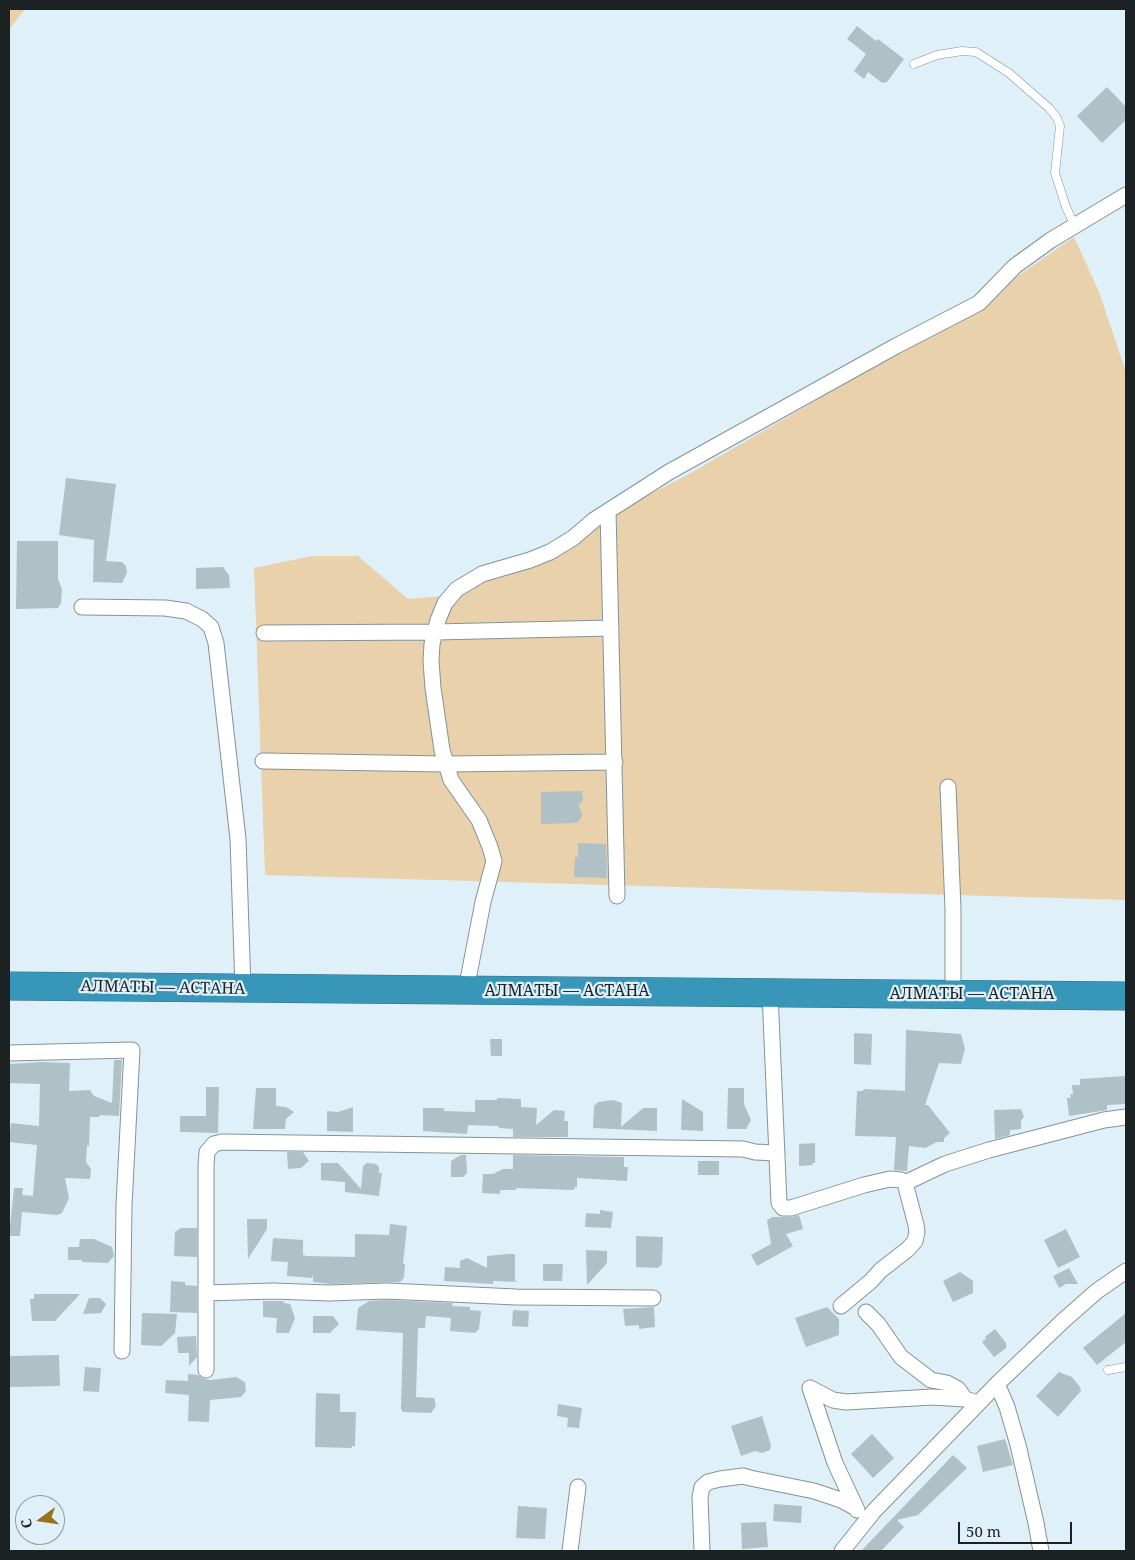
<!DOCTYPE html>
<meta charset="utf-8">
<style>
body{margin:0}
#map{position:relative;width:1135px;height:1560px;overflow:hidden;background:#dff0f8;font-family:"Noto Serif",serif}
canvas{display:block}
.frame{position:absolute;inset:0;border:10px solid #1c2224;pointer-events:none}
.north{position:absolute;left:15px;top:1495px;width:50px;height:50px;box-sizing:border-box;background:#dff0f8;border:1px solid #919ea3;border-radius:50%;rotate:256deg;font-size:14px;font-weight:700;line-height:20px;text-align:center;color:#1c2224}
.north::after{content:'';display:block;margin:auto;width:18px;height:22px;background:#9a711e;clip-path:polygon(50% 0,100% 100%,50% 72%,0 100%)}
.scale{position:absolute;left:958px;top:1522px;width:114px;height:22px;box-sizing:border-box;border:2px solid #1c2224;border-top:0;padding-left:6px;font-size:15px;line-height:18px;white-space:nowrap;color:#1c2224;-webkit-text-stroke:4px #dff0f8;paint-order:stroke}
</style>
<div id="map">
<canvas width="1135" height="1560"></canvas>
<div class="frame"></div>
<div class="north">С</div>
<div class="scale">50 m</div>
</div>
<script>
const ctx = document.querySelector('canvas').getContext('2d');
ctx.lineJoin = 'round';
function fill(path, color) { ctx.fillStyle = color; ctx.fill(path, 'evenodd'); }
const poly = rows => new Path2D(rows.map(r => 'M' + r).join(''));
function trace(path, color, width, dash) { ctx.strokeStyle = color; ctx.lineWidth = width; ctx.lineCap = dash ? 'butt' : 'round'; ctx.setLineDash(dash || []); ctx.stroke(path); }
function label(font, color, halo, rows, align = 'center') {
  ctx.font = font + ' "Noto Serif",serif'; ctx.lineWidth = 4.5; ctx.setLineDash([]); ctx.textBaseline = 'middle'; ctx.strokeStyle = halo; ctx.fillStyle = color; for (const [text, x, y, turn = 0] of rows) {
    ctx.save(); ctx.translate(x, y); ctx.rotate((+turn || 0) * Math.PI / 180); ctx.textAlign = isNaN(turn) ? turn : align; if (halo) ctx.strokeText(text, 0, 0); ctx.fillText(text, 0, 0); ctx.restore();
  }
}
fill(poly([
 [9,9,25,9,9,30],
 [1074,237,1099,292,1126,372,1126,900,265,875,254,568,312,556,358,556,408,599,456,595,689,474,948,324]
]), '#e8d1ab');
fill(poly([
 [857,26,876,41,878,39,904,59,887,82,882,83,868,72,864,79,854,71,866,54,847,39],
 [1107,87,1126,107,1126,120,1102,143,1077,116],
 [66,478,116,484,106,561,122,562,126,566,127,573,122,583,93,582,94,540,59,535],
 [17,541,58,541,58,579,62,589,61,603,58,608,16,609],
 [223,567,229,575,230,588,196,589,196,568],
 [582,791,583,800,579,805,582,815,579,821,576,823,541,824,541,792],
 [578,843,606,844,607,878,574,877,575,857,578,857],
 [906,1030,961,1034,965,1049,961,1064,939,1063,925,1105,928,1105,950,1133,944,1138,944,1142,937,1142,925,1148,909,1146,907,1171,894,1170,896,1137,855,1136,857,1091,862,1091,865,1089,905,1091],
 [854,1033,872,1034,871,1065,854,1064],
 [490,1039,502,1039,502,1056,491,1056],
 [114,1060,122,1060,119,1116,100,1115,99,1117,90,1117,89,1146,87,1145,86,1162,91,1169,90,1179,65,1178,69,1198,62,1213,57,1215,22,1212,20,1236,9,1236,14,1188,23,1188,22,1195,33,1196,37,1145,9,1142,11,1123,39,1126,40,1084,9,1083,9,1064,42,1062,70,1063,69,1091,90,1090,94,1096,112,1103],
 [1126,1076,1126,1104,1107,1105,1107,1110,1069,1116,1067,1098,1071,1098,1070,1094,1073,1094,1072,1085,1080,1085,1080,1079],
 [206,1087,219,1087,218,1133,180,1132,180,1116,206,1116],
 [256,1088,276,1088,276,1106,286,1107,294,1112,286,1119,285,1129,253,1129],
 [728,1088,744,1088,744,1104,751,1120,746,1129,727,1129],
 [497,1098,521,1099,521,1107,537,1108,536,1125,554,1110,565,1111,564,1121,568,1121,568,1137,513,1137,513,1129,499,1128,499,1126,468,1125,467,1134,423,1131,423,1108,444,1108,444,1111,475,1112,475,1100,497,1100],
 [682,1099,703,1112,703,1131,681,1130],
 [614,1100,622,1103,621,1127,643,1108,657,1108,657,1131,593,1128,594,1106,598,1102],
 [353,1107,353,1132,327,1131,327,1111,338,1112],
 [1021,1109,1024,1117,1021,1120,1021,1129,1010,1130,1010,1135,995,1139,994,1110],
 [815,1143,815,1163,812,1163,813,1165,799,1166,799,1144],
 [287,1152,303,1152,309,1161,301,1168,288,1169],
 [461,1155,466,1155,467,1173,463,1177,451,1177,451,1161],
 [513,1155,624,1157,624,1167,628,1167,627,1181,577,1178,577,1187,575,1187,574,1190,516,1188,516,1190,500,1190,500,1194,482,1193,483,1174,493,1174,503,1169,513,1169],
 [698,1161,719,1161,719,1175,698,1175],
 [321,1163,338,1163,361,1189,363,1166,367,1163,376,1164,379,1167,379,1173,382,1173,379,1196,345,1192,345,1182,321,1180],
 [600,1210,613,1212,611,1228,585,1227,586,1213,600,1214],
 [799,1215,803,1229,786,1234,793,1246,757,1266,751,1255,771,1244,767,1220,772,1217,791,1217],
 [247,1219,267,1219,267,1229,248,1259],
 [390,1224,407,1226,403,1264,405,1264,404,1278,400,1282,331,1284,313,1282,313,1275,312,1278,287,1276,288,1262,271,1261,273,1238,303,1240,303,1255,305,1255,305,1256,355,1257,355,1234,389,1235],
 [181,1228,197,1228,197,1257,174,1256,175,1232],
 [1066,1229,1080,1257,1058,1268,1044,1240],
 [636,1236,663,1237,662,1264,658,1268,636,1267],
 [80,1239,94,1239,112,1247,114,1256,108,1263,82,1262,82,1260,68,1260,68,1247,79,1247],
 [586,1250,607,1251,607,1263,587,1285],
 [508,1254,515,1254,515,1281,518,1282,493,1281,493,1284,444,1281,445,1267,460,1268,460,1261,467,1258,487,1268,487,1256],
 [543,1264,563,1264,562,1281,543,1281],
 [1069,1268,1078,1284,1066,1284,1059,1288,1053,1276],
 [960,1272,973,1281,973,1293,953,1302,943,1281],
 [171,1281,185,1282,185,1285,197,1286,197,1313,170,1312],
 [34,1294,80,1294,55,1321,32,1321,30,1299,34,1299],
 [89,1298,100,1298,106,1304,101,1313,83,1314],
 [387,1300,453,1303,452,1306,470,1307,470,1310,481,1311,479,1329,475,1333,450,1331,451,1318,426,1316,425,1328,418,1328,416,1397,434,1398,436,1406,431,1413,403,1412,401,1409,403,1333,356,1330,358,1308,369,1301],
 [263,1301,283,1301,284,1303,290,1304,295,1318,289,1333,276,1333,277,1318,263,1317],
 [654,1307,655,1327,639,1329,639,1325,625,1326,623,1309],
 [827,1307,839,1319,839,1335,806,1347,795,1318],
 [513,1310,529,1311,528,1327,512,1326],
 [142,1313,177,1314,175,1333,161,1346,141,1345],
 [1126,1313,1126,1342,1097,1365,1083,1348],
 [313,1316,333,1316,339,1324,330,1333,313,1333],
 [995,1329,1006,1343,1006,1348,994,1357,982,1342,986,1339,985,1337],
 [196,1336,197,1357,189,1366,189,1353,178,1353,177,1337],
 [59,1355,60,1386,10,1387,9,1356],
 [85,1367,101,1368,99,1392,83,1391],
 [1059,1372,1072,1377,1080,1387,1081,1391,1058,1417,1036,1396],
 [188,1374,198,1375,202,1378,210,1380,236,1377,245,1382,246,1391,241,1397,210,1400,209,1422,188,1421,189,1395,165,1393,166,1380,188,1381],
 [316,1393,340,1394,340,1412,356,1412,355,1446,352,1446,352,1448,315,1447],
 [558,1404,582,1408,579,1428,567,1427,568,1418,557,1416],
 [762,1416,771,1445,770,1450,762,1453,755,1451,741,1456,731,1426],
 [872,1434,894,1458,873,1478,851,1454],
 [1005,1439,1013,1465,983,1472,977,1446],
 [953,1455,967,1468,918,1515,897,1520,904,1527,881,1551,861,1551],
 [774,1504,802,1506,801,1523,773,1521],
 [518,1506,547,1508,545,1539,516,1538],
 [766,1522,768,1547,742,1549,741,1523]
]), '#b0c0c7');
const lane = poly([
 [914,64,937,55,962,51,976,52,1009,73,1049,108,1057,118,1060,126,1055,173,1066,207,1075,226],
 [1108,1370,1126,1367]
]);
const street = poly([
 [608,511,617,896],
 [82,607,165,608,186,611,202,619,211,627,216,643,238,839,243,988],
 [264,633,435,632,611,628],
 [263,761,446,764,615,762],
 [948,787,953,909,953,994],
 [466,990,483,902,494,861,490,847,479,820,451,780,442,750,433,688,431,661,432,644,438,620,445,603,457,589,482,574,530,560,550,552,573,538,594,520,669,472,896,346,979,303,1015,266,1051,240,1126,195],
 [770,993,779,1203,783,1208,791,1208,864,1185,890,1179,901,1180,905,1183,916,1225,917,1232,915,1241,908,1249,881,1270,871,1281,841,1306],
 [9,1053,132,1050,124,1205,122,1351],
 [905,1183,945,1164,989,1150,1104,1120,1126,1117],
 [206,1293,273,1291,329,1293,387,1291,516,1297,653,1298],
 [866,1312,878,1324,901,1357,931,1380,947,1383,958,1389,965,1399],
 [206,1370,206,1166,207,1152,214,1144,222,1142,743,1149,755,1152,777,1153],
 [997,1384,1007,1407,1018,1445,1036,1523,1041,1551],
 [810,1388,833,1400,846,1402,932,1397,965,1399,978,1403],
 [810,1388,835,1463,857,1510],
 [570,1551,578,1487],
 [702,1551,700,1497,702,1487,708,1482,720,1479,743,1476,750,1478,814,1491,841,1500,856,1508],
 [842,1551,874,1511,997,1384,1064,1320,1097,1291,1126,1271]
]);
const highway = poly([
 [9,986,1126,996]
]);
trace(lane, '#83939a', 9);
trace(street, '#83939a', 17);
trace(highway, '#2e6e85', 29);
trace(lane, '#fff', 8);
trace(street, '#fff', 15);
trace(highway, '#3897b9', 28);
label('16px', '#1c2224', '#dff0f8', [
 ["АЛМАТЫ — АСТАНА",163,988,1],
 ["АЛМАТЫ — АСТАНА",567,991],
 ["АЛМАТЫ — АСТАНА",972,994]
]);
</script>
